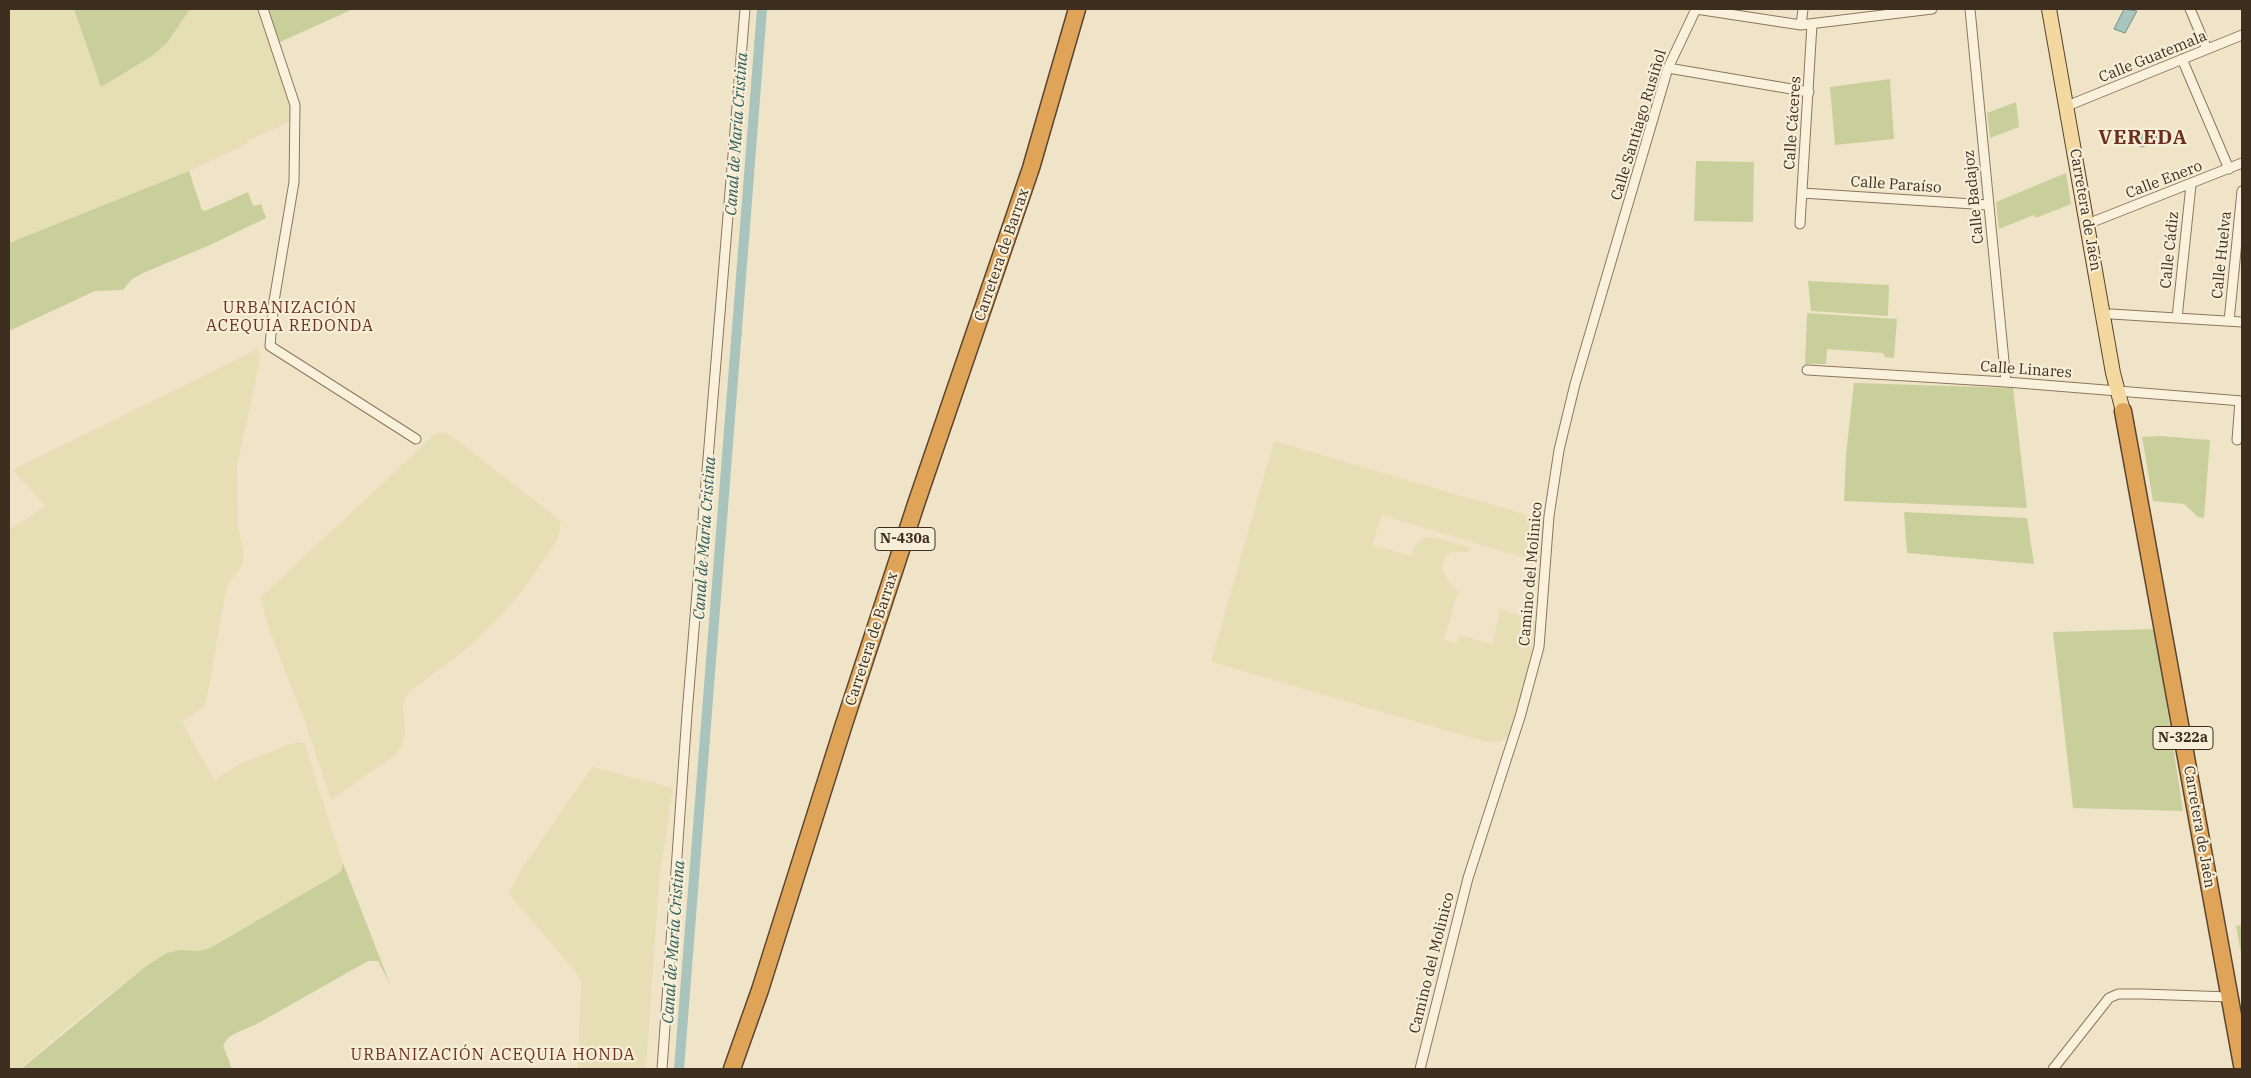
<!DOCTYPE html>
<meta charset="utf-8">
<style>
body{margin:0}
#map{position:relative;width:2251px;height:1078px;overflow:hidden;background:#f0e4c8;font-family:"IBM Plex Serif",serif}
canvas{display:block}
.frame{position:absolute;inset:0;border:10px solid #3d2e20;pointer-events:none}
</style>
<div id="map">
<canvas width="2251" height="1078"></canvas>
<div class="frame"></div>
</div>
<script>
const ctx = document.querySelector('canvas').getContext('2d');
ctx.lineJoin = 'round';
function fill(path, color) { ctx.fillStyle = color; ctx.fill(path, 'evenodd'); }
const poly = rows => new Path2D(rows.map(r => 'M' + r).join(''));
function trace(path, color, width, dash) { ctx.strokeStyle = color; ctx.lineWidth = width; ctx.lineCap = dash ? 'butt' : 'round'; ctx.setLineDash(dash || []); ctx.stroke(path); }
function label(font, color, halo, rows, align = 'center') {
  ctx.font = font + ' "IBM Plex Serif",serif'; ctx.lineWidth = 4.5; ctx.setLineDash([]); ctx.textBaseline = 'middle'; ctx.strokeStyle = halo; ctx.fillStyle = color; for (const [text, x, y, turn = 0] of rows) {
    ctx.save(); ctx.translate(x, y); ctx.rotate((+turn || 0) * Math.PI / 180); ctx.textAlign = isNaN(turn) ? turn : align; if (halo) ctx.strokeText(text, 0, 0); ctx.fillText(text, 0, 0); ctx.restore();
  }
}
fill(poly([
 [9,9,74,9,101,86,152,56,167,43,190,9,259,9,286,81,293,120,249,140,243,146,189,171,9,243],
 [257,349,260,355,259,364,237,467,238,525,244,557,242,566,229,582,226,590,206,703,205,706,182,722,214,780,242,763,296,742,304,743,343,863,341,871,210,948,199,951,180,950,167,953,146,966,72,1024,19,1069,9,1069,9,530,46,506,13,470],
 [441,432,450,435,561,521,558,539,522,591,501,615,469,647,409,692,403,704,405,733,402,746,393,757,331,800,302,714,268,627,261,597,433,436],
 [1274,441,1544,520,1540,559,1532,560,1382,515,1372,545,1411,556,1415,545,1425,537,1438,538,1470,548,1467,552,1451,552,1445,557,1442,569,1448,582,1458,591,1444,639,1456,643,1459,635,1492,644,1500,609,1537,622,1524,686,1509,736,1499,742,1486,742,1211,662],
 [592,767,673,788,659,881,646,1069,578,1069,581,982,575,971,509,894,509,892,522,869]
]), '#e6deb5');
fill(poly([
 [74,9,190,9,167,43,152,56,101,87],
 [265,9,353,9,278,43],
 [1890,79,1894,139,1835,145,1830,87],
 [2016,102,2019,127,1990,138,1987,113],
 [1696,161,1754,162,1753,222,1694,221],
 [189,171,202,210,205,211,248,192,253,206,261,204,266,218,210,245,143,273,131,280,123,290,95,291,9,331,9,243],
 [2066,173,2071,204,2036,218,2034,215,1999,229,1996,202],
 [1808,281,1889,285,1888,316,1811,311],
 [1807,313,1897,319,1894,358,1885,357,1883,353,1827,349,1826,364,1805,364],
 [1854,383,2013,388,2027,508,1844,501,1846,455],
 [2160,436,2210,440,2204,518,2198,517,2184,504,2153,501,2142,437],
 [1904,512,2027,518,2034,564,1907,553],
 [2155,629,2183,811,2073,808,2053,632],
 [343,863,390,984,378,961,368,961,255,1025,238,1032,229,1037,223,1045,232,1069,21,1069,146,966,167,953,180,950,199,951,210,948,337,874,341,871],
 [2242,925,2242,959,2236,926]
]), '#c9cf9b');
const water = poly([
 [2124,9,2137,11,2125,33,2114,29,2124,9],
 [2153,129,2157,138,2162,141,2161,144,2158,146,2155,143,2141,147,2137,136,2147,133,2153,129]
]);
fill(water, '#a9c4bc');
trace(water, '#6f938a', 1);
trace(poly([
 [679,1069,762,9]
]), '#a9c4bc', 10);
const street = poly([
 [263,9,295,105,294,182,274,301,270,346,416,439],
 [1696,9,1801,25,1932,9],
 [1970,9,2006,382],
 [2190,9,2207,49],
 [1801,25,1803,9],
 [2182,59,2229,169],
 [1668,68,1809,92],
 [2067,106,2242,35],
 [1802,193,1989,205],
 [2095,221,2242,163],
 [1800,224,1812,24],
 [2111,314,2242,322],
 [2177,318,2191,185],
 [2229,321,2242,191],
 [1807,370,2006,382,2242,401],
 [2237,440,2240,401],
 [662,1069,687,714,745,9],
 [1420,1069,1468,878,1520,717,1539,647,1549,516,1559,450,1575,384,1668,68,1696,9],
 [2053,1069,2109,998,2118,994,2142,994,2230,997]
]);
const primary = poly([
 [2049,9,2113,373,2123,411]
]);
const highway = poly([
 [2123,411,2242,1065],
 [732,1069,760,990,844,724,916,504,1031,168,1077,9]
]);
trace(street, '#8d765c', 11);
trace(primary, '#5b4430', 16);
trace(highway, '#5b4430', 19);
trace(street, '#faf1dc', 9);
trace(primary, '#f3d9a0', 14);
trace(highway, '#e0a458', 16);
for (const [x, y, w] of [
 [905,539,60],
 [2183,738,60]
]) { const box = new Path2D(); box.roundRect(x - w / 2, y - 11.5, w, 23, 4); ctx.fillStyle = '#f7eed8'; ctx.fill(box); trace(box, '#3d2e20', 1); }
label('bold 14px', '#3d2e20', null, [
 ["N-430a",905,539],
 ["N-322a",2183,738]
]);
label('15px', '#3d2e20', '#f7eed8', [
 ["Calle Guatemala",2153,57,-22],
 ["Calle Cáceres",1793,123,-86],
 ["Calle Santiago Rusiñol",1639,125,-73],
 ["Calle Enero",2164,180,-21],
 ["Calle Paraíso",1896,185,4],
 ["Calle Badajoz",1974,197,-96],
 ["Carretera de Jaén",2085,210,80],
 ["Calle Cádiz",2170,250,-84],
 ["Carretera de Barrax",1002,255,-71],
 ["Calle Huelva",2222,255,-84],
 ["Calle Linares",2026,370,4],
 ["Camino del Molinico",1531,574,-85],
 ["Carretera de Barrax",872,639,-72],
 ["Carretera de Jaén",2199,827,80],
 ["Camino del Molinico",1432,963,-76]
]);
label('italic 16px', '#2f5d5a', '#f7eed8', [
 ["Canal de María Cristina",737,134,-86],
 ["Canal de María Cristina",705,538,-86],
 ["Canal de María Cristina",674,942,-86]
]);
ctx.letterSpacing = '1px';
label('16px', '#6b2e1e', '#f7eed8', [
 ["URBANIZACIÓN",290,308],
 ["ACEQUIA REDONDA",290,326],
 ["URBANIZACIÓN ACEQUIA HONDA",493,1055]
]);
ctx.letterSpacing = '0px';
ctx.letterSpacing = '1px';
label('bold 20px', '#6b2e1e', '#f7eed8', [
 ["VEREDA",2143,138]
]);
ctx.letterSpacing = '0px';
</script>
